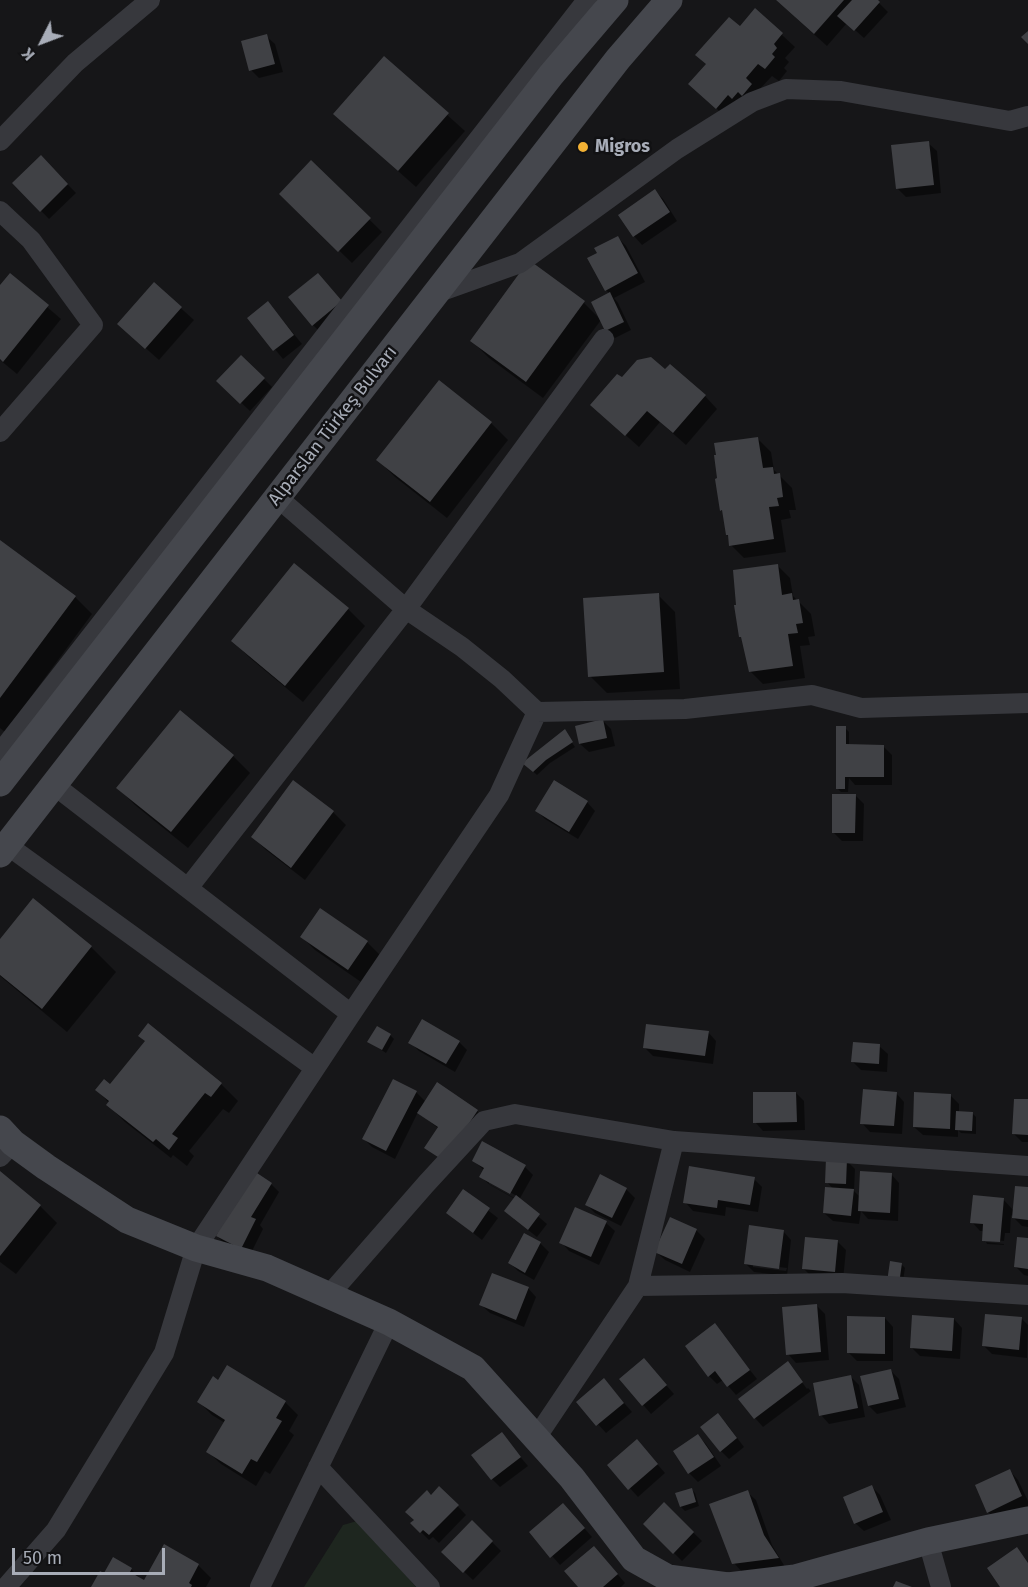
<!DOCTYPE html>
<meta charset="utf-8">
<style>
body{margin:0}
#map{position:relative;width:1028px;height:1587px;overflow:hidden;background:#161618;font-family:"Fira Sans",sans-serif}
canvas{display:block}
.north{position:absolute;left:12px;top:12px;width:60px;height:60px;-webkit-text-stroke:4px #111113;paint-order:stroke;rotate:228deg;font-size:16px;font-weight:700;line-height:24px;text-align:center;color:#a8adb8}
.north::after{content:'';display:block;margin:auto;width:21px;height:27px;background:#a8adb8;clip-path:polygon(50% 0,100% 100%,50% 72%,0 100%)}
.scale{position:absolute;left:12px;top:1548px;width:153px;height:27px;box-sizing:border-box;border:3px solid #a8adb8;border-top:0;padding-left:8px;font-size:18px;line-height:21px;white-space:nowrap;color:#a8adb8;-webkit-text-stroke:4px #111113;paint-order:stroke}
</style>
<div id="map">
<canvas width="1028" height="1587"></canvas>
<div class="north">K</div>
<div class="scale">50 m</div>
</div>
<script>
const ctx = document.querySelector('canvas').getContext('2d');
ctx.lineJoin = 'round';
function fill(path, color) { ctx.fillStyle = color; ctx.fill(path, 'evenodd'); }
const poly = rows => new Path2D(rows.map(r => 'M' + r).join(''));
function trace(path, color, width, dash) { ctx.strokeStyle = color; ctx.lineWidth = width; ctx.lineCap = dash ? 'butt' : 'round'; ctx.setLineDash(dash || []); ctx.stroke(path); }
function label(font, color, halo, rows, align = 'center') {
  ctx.font = font + ' "Fira Sans",sans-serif'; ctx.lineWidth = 5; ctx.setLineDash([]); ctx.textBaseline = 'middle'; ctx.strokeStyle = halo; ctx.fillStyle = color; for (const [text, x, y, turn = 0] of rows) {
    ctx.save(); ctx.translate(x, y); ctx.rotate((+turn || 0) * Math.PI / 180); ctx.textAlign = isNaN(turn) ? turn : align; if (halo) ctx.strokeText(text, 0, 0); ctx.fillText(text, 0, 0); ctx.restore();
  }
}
fill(poly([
 [357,1521,369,1533,416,1587,304,1587,343,1525]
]), '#1e261f');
fill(poly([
 [776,0,876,0,888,12,864,38,847,23,827,46],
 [755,10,795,47,785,58,789,62,784,68,787,71,779,81,772,76,730,121,690,84],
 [266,36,275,44,283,72,259,78,251,70],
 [384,58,465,131,416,187,353,131],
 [928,143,937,151,941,193,906,197,897,188],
 [41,157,76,193,49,219,14,183],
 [311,162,382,232,352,263,281,194],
 [655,191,663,199,677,221,642,245,634,236],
 [618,238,626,246,645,282,614,298,618,303,631,330,615,338,606,330,610,294,606,290],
 [10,275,61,319,17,374,0,360,0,287],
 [318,275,349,310,321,333,313,325],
 [154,284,194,320,159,360,132,336],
 [584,303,601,320,543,398,489,358,472,341],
 [276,312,302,344,283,359,249,318],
 [242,357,272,387,250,411,218,381],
 [665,371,705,396,717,409,686,445,660,422,639,447,592,405,622,379],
 [491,423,508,440,447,518,395,477,378,460],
 [758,439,771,452,774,470,792,488,796,510,789,510,791,518,781,520,786,552,744,558,731,545,730,537,727,535,724,513,721,510],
 [0,542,75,597,92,614,5,732,0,728],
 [777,565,790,578,793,596,811,614,815,636,808,637,810,645,800,646,805,678,763,684,750,671],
 [658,595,675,612,680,689,607,693,590,676],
 [348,609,365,626,303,702,250,658,233,641],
 [180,712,233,756,250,773,188,848,135,805,118,788],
 [603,721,611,729,615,746,589,752,580,744,577,727],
 [845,728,849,732,849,746,883,746,892,755,892,785,855,785,849,778,848,792,841,792,837,788],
 [564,731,575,747,550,763,537,775,524,763],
 [294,782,333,812,346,825,305,880,266,850,253,837],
 [856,796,864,804,863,841,842,841,833,832],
 [587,802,595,811,578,839,545,819,537,811],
 [33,900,91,947,116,972,67,1032,0,976,0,942],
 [302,937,367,942,380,955,361,982,315,950],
 [148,1026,221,1084,238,1101,229,1113,223,1109,189,1151,194,1156,187,1166,173,1155,171,1158,125,1122,108,1105,109,1103,97,1090,110,1086,146,1042],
 [708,1032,716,1041,713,1064,653,1056,645,1048],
 [390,1035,394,1039,386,1053,369,1042],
 [410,1042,459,1042,467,1050,455,1072,419,1051],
 [879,1046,888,1054,887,1072,861,1070,853,1062],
 [416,1092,426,1102,477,1111,486,1119,453,1169,426,1148,439,1129,418,1112,395,1159,372,1147,364,1139],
 [796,1093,804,1101,805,1130,763,1131,755,1122],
 [896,1093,904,1102,902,1134,870,1132,862,1123],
 [951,1096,959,1104,959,1113,972,1113,976,1117,976,1134,961,1133,958,1130,958,1137,923,1135,914,1127],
 [1028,1101,1028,1142,1022,1142,1014,1134],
 [846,1160,855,1169,854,1191,861,1198,891,1174,899,1183,898,1221,868,1219,861,1211,859,1224,833,1221,824,1213,833,1189,827,1182],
 [474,1161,525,1167,533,1175,519,1200,547,1224,537,1237,514,1219,515,1199,490,1185,481,1177,485,1171],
 [489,1181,517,1196,516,1199,489,1184],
 [0,1173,40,1206,57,1223,16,1274,0,1262],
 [754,1179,762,1187,758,1212,726,1207,725,1216,693,1211,685,1202],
 [271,1184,279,1192,260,1225,263,1229,249,1257,226,1245,217,1236],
 [1028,1188,1028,1227,1022,1226,1011,1215,1010,1233,1005,1233,1004,1241,985,1239,985,1242,983,1240,984,1231,980,1231,972,1222,1003,1199,1014,1211],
 [626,1189,635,1198,621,1226,595,1213,587,1205],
 [463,1191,498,1218,482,1240,448,1213],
 [576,1209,606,1223,615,1231,599,1265,569,1251,561,1242],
 [696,1230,705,1239,690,1272,665,1260,656,1252],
 [783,1231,791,1240,787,1276,754,1272,746,1264],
 [753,1264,787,1268,786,1271,753,1267],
 [525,1235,540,1243,549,1252,534,1280,518,1271,510,1263],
 [1028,1239,1028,1276,1024,1275,1016,1267],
 [837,1241,846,1250,843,1280,812,1277,803,1268],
 [986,1242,1004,1244,1004,1245,987,1244],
 [901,1264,905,1268,902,1287,892,1285],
 [528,1288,536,1297,524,1327,490,1313,481,1305],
 [817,1306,825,1314,829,1360,796,1363,788,1354],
 [885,1318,893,1327,893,1361,857,1361,848,1352],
 [954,1319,962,1328,960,1359,920,1356,912,1348],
 [1022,1319,1028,1325,1027,1358,992,1354,984,1346],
 [715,1325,757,1379,736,1395,723,1380,717,1384,709,1376],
 [788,1363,807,1389,808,1388,811,1391,763,1427,755,1418],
 [228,1367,285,1402,298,1415,289,1431,294,1435,270,1474,265,1471,256,1486,221,1464,208,1452,225,1423,212,1415,199,1402,218,1382],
 [652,1369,674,1394,651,1414,621,1379],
 [891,1371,899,1379,906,1407,877,1414,869,1406],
 [851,1377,859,1385,865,1417,829,1424,821,1415],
 [612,1389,632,1412,606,1433,578,1402],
 [726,1423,744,1447,729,1459,721,1451],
 [501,1434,528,1466,500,1487,492,1479],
 [698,1436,706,1444,721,1466,698,1482,690,1474,675,1451],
 [645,1450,665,1473,638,1497,609,1465],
 [1010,1471,1018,1480,1028,1501,1028,1506,997,1520,988,1512],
 [872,1487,880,1495,891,1520,864,1531,855,1523],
 [440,1488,466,1515,439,1543,433,1537,429,1540,412,1523],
 [691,1489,695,1493,699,1506,685,1511,681,1507,677,1494],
 [747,1492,756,1500,772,1545,785,1567,742,1572,734,1563],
 [664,1504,702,1541,682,1561,645,1524],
 [571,1513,592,1537,560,1565,531,1532],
 [472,1522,501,1551,473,1580,443,1552],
 [164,1546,198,1565,211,1578,206,1587,92,1587,105,1575,131,1569,144,1582],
 [602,1556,625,1583,621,1587,580,1587]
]), '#0007');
fill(poly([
 [776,0,844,0,814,34],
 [852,0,878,0,880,2,854,31,837,16],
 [755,8,783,33,774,44,777,48,772,54,775,57,765,69,758,64,746,78,752,84,742,96,738,92,732,99,728,95,716,109,688,84,706,64,695,55,729,17,740,26],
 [1028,31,1028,44,1021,37],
 [267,34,275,64,249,71,241,41],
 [384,56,449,113,398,171,333,114],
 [929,141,934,185,896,189,891,145],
 [41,155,68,184,40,212,12,183],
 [311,160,371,218,338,252,279,194],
 [655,189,670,212,633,237,618,215],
 [618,236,638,273,605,291,587,258,597,253,594,248],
 [529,260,585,301,526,382,470,341],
 [10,273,49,305,3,362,0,359,0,285],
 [318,273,342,301,312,326,288,297],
 [154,282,182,307,145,349,117,324],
 [610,292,624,322,605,331,591,302],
 [268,301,294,335,273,351,247,318],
 [241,355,265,378,240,404,216,381],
 [651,357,665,369,670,364,706,395,673,433,647,411,625,436,590,405,617,374,622,377,637,360],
 [439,380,492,422,430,502,376,460],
 [758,437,763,468,773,467,774,474,780,473,783,497,777,498,779,506,769,507,774,539,729,546,728,535,726,535,722,510,720,511,715,479,717,478,714,455,716,455,714,443],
 [0,540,76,596,0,698],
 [294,563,349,608,285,686,231,641],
 [778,564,782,595,792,593,793,600,799,599,803,623,796,624,798,633,788,634,793,666,749,672,741,637,739,637,734,605,736,605,733,570],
 [659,593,664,672,588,677,583,598],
 [180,710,234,755,171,832,116,788],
 [603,719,607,738,579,744,575,726],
 [836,726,846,726,846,744,884,745,884,777,845,777,845,789,836,789],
 [565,729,573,742,546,760,533,772,522,763],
 [293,780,334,811,291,868,251,837],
 [554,780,588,801,569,832,535,811],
 [832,794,856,794,855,833,832,833],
 [33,898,92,946,42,1009,0,975,0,939],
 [320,908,368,941,348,970,300,937],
 [422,1019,460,1041,446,1064,408,1043],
 [148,1023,222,1083,211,1097,205,1093,172,1134,178,1138,169,1150,156,1139,153,1142,106,1105,109,1101,95,1090,104,1079,110,1084,145,1041,138,1036],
 [646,1024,709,1031,705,1056,643,1048],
 [377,1026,391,1034,382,1050,367,1042],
 [853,1042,880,1044,879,1064,851,1062],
 [393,1079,417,1091,386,1151,362,1139],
 [437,1082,478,1110,444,1161,424,1148,438,1127,417,1113],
 [863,1089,897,1092,894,1126,860,1124],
 [753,1092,796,1092,797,1122,753,1123],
 [914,1092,951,1094,950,1129,913,1127],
 [1014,1099,1028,1099,1028,1135,1012,1134],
 [956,1111,973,1112,972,1131,955,1130],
 [482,1141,526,1165,510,1194,479,1177,484,1168,472,1161],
 [826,1158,847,1159,846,1184,825,1183],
 [689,1166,755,1177,750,1205,718,1200,717,1208,683,1203],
 [0,1171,41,1205,0,1256],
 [254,1171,272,1183,251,1217,256,1219,241,1249,216,1236,231,1206],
 [860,1171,892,1173,890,1213,858,1211],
 [600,1174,627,1188,612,1218,585,1205],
 [1015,1186,1028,1187,1028,1220,1012,1218],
 [825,1187,854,1189,851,1216,823,1213],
 [463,1189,490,1208,473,1233,446,1213],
 [516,1195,540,1214,528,1230,504,1211],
 [973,1195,1004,1198,1000,1242,982,1241,983,1224,970,1223],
 [575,1207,607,1221,591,1257,559,1243],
 [670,1217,697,1229,682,1264,654,1252],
 [749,1225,784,1230,779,1269,744,1264],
 [524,1233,541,1242,525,1273,508,1263],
 [805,1237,838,1240,835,1272,802,1269],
 [1017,1237,1028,1238,1028,1269,1014,1267],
 [890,1261,902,1263,899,1284,887,1282],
 [492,1273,529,1287,516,1320,479,1305],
 [817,1304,821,1352,786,1355,782,1307],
 [985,1314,1022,1317,1019,1350,982,1346],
 [912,1315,954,1318,952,1351,910,1348],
 [847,1316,885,1317,885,1354,847,1353],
 [715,1323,750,1370,727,1387,715,1371,708,1377,685,1346],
 [644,1358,667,1385,642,1406,619,1379],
 [788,1361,803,1382,754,1419,738,1399],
 [227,1365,286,1401,276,1418,282,1421,257,1462,251,1459,242,1474,206,1452,225,1420,197,1402,213,1376,218,1380],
 [891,1369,899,1399,868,1406,860,1376],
 [851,1375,858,1408,819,1416,813,1383],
 [604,1378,624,1403,596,1426,576,1402],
 [718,1413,737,1438,720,1452,700,1427],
 [502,1432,521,1457,491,1480,471,1455],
 [698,1434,714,1457,688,1474,673,1451],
 [637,1439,658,1464,628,1490,607,1465],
 [1010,1469,1022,1496,987,1513,975,1485],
 [872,1485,883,1512,854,1524,843,1497],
 [439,1486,459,1505,429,1535,423,1530,420,1533,410,1523,414,1520,405,1512,427,1490,431,1495],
 [692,1488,696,1502,680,1507,675,1493],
 [748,1490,764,1535,779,1558,732,1564,709,1504],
 [664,1502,694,1532,673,1554,643,1524],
 [563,1503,585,1528,550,1558,529,1532],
 [472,1520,493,1541,463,1573,441,1552],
 [164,1544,199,1564,189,1583,192,1585,191,1587,91,1587,100,1571,104,1573,113,1557,132,1568,130,1572,144,1580],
 [594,1546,618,1574,603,1587,578,1587,564,1571],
 [1017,1547,1028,1563,1028,1587,1000,1587,987,1568],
 [896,1581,912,1587,893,1587]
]), '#404145');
trace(poly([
 [0,141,75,63,150,0],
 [0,211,31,240,93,325,0,432],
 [436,293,520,263,677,149,752,102,786,89,841,91,1010,121,1028,116],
 [537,712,685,709,812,695,861,708,1028,703],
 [0,753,587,0],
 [54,785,351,1014],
 [7,845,315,1068],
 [188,888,406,609,604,339],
 [0,1157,13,1143],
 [638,1286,842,1283,1028,1295],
 [329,1295,426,1184,484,1121,515,1114,674,1141,1028,1166],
 [536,1438,638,1286,674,1141],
 [318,1467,430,1587],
 [928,1541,941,1587],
 [6,1587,56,1530,164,1353,196,1248,351,1014,499,795,537,712,502,679,462,647,406,609,277,497],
 [260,1587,389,1322]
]), '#37383d', 20);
trace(poly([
 [0,783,551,75,615,0],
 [0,854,618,59,669,0],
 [0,1129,13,1143,46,1167,127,1220,196,1248,267,1268,389,1322,473,1368,572,1478,634,1559,668,1578,728,1586,795,1578,928,1541,1028,1520]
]), '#45474d', 27);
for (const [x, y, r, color] of [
 [583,147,6,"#f2b134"]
]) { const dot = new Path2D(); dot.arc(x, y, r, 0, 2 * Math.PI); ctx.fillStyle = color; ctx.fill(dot); trace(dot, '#111113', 2); }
label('bold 18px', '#a8adb8', '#111113', [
 ["Migros",595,147]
], 'left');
label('18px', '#a8adb8', '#111113', [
 ["Alparslan Türkeş Bulvarı",333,426,-52]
]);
</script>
